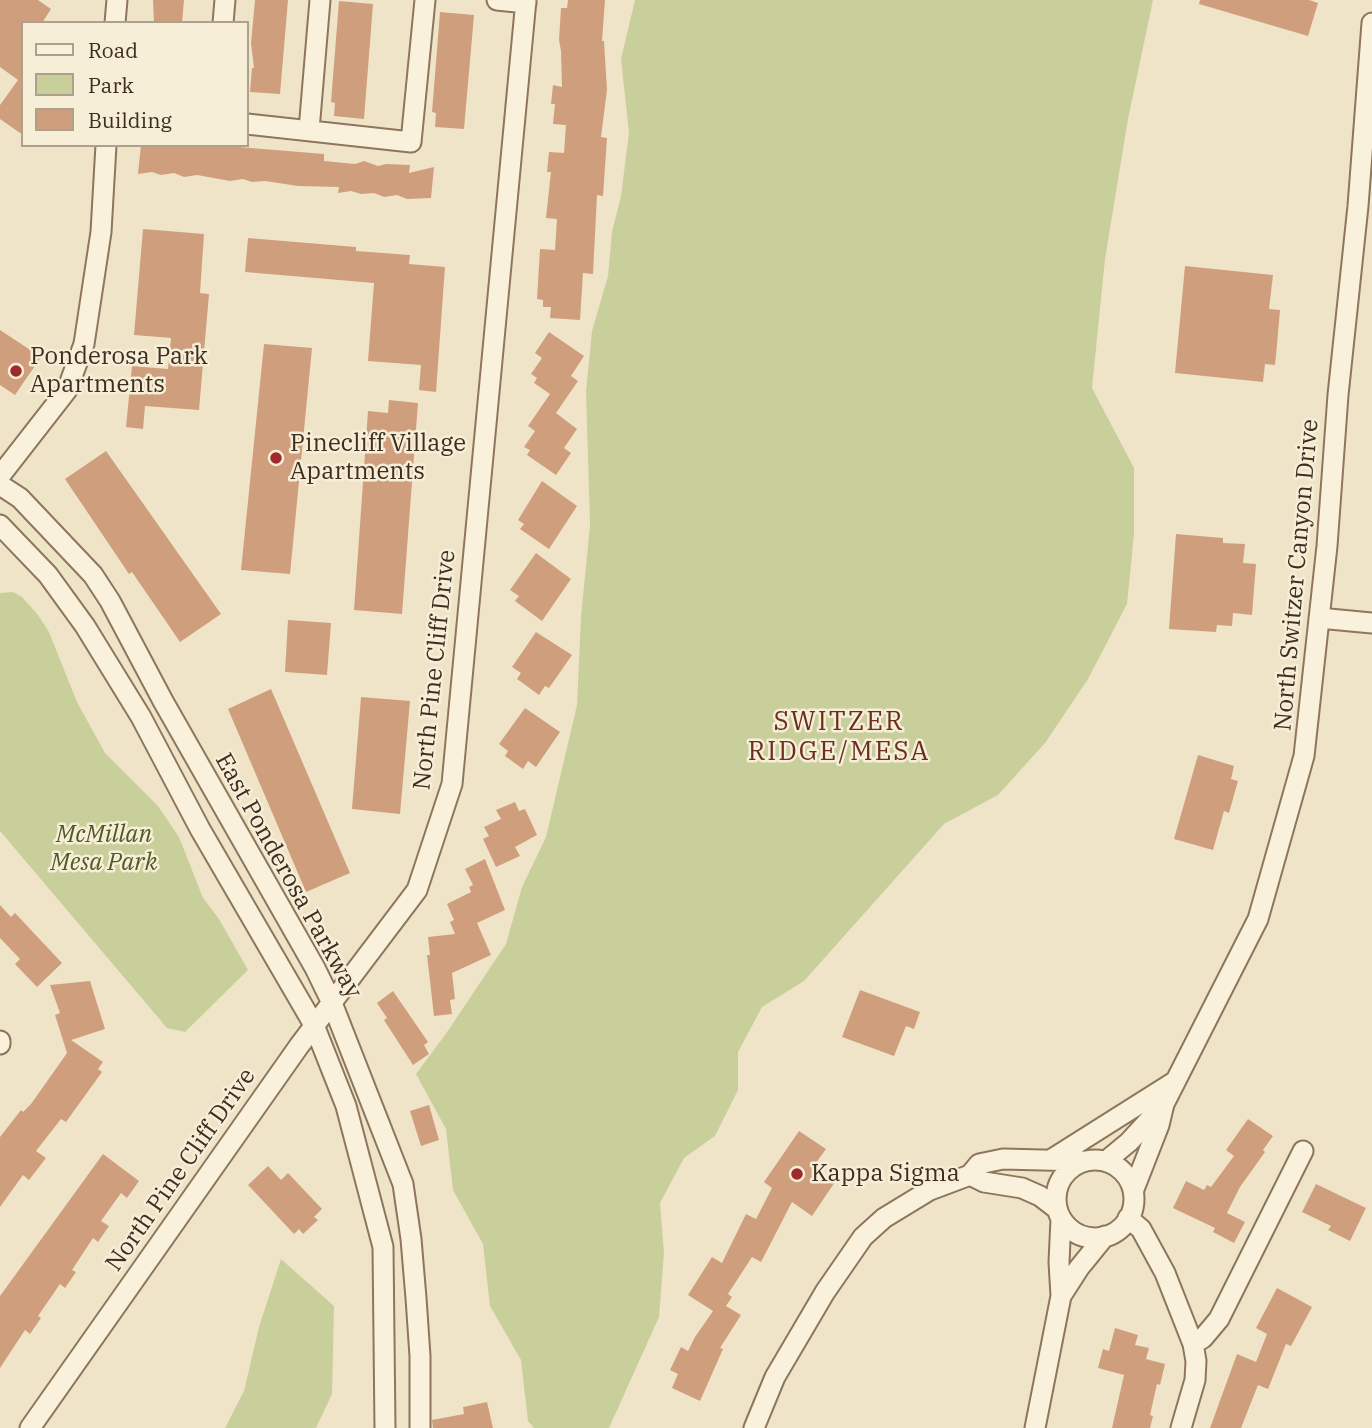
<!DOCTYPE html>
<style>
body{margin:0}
#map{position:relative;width:1372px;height:1428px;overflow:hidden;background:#f0e4c8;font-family:"IBM Plex Serif",serif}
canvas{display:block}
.legend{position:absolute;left:21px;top:21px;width:228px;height:126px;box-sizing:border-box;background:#f7eed8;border:2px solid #ada18e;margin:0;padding:9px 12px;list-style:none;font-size:21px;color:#3d2e20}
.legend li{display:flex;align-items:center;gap:14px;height:35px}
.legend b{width:35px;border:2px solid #ada18e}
</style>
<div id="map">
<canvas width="1372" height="1428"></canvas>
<ul class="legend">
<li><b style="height:9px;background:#faf1dc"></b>Road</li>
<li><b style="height:19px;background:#c9cf9b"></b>Park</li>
<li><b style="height:19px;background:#cf9f7d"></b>Building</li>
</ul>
</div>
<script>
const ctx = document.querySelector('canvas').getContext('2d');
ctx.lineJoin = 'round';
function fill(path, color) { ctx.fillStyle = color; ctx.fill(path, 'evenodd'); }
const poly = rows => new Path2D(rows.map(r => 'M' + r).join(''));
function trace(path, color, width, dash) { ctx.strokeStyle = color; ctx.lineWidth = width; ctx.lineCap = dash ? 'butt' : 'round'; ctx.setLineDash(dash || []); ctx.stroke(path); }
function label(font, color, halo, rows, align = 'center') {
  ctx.font = font + ' "IBM Plex Serif",serif'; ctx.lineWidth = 5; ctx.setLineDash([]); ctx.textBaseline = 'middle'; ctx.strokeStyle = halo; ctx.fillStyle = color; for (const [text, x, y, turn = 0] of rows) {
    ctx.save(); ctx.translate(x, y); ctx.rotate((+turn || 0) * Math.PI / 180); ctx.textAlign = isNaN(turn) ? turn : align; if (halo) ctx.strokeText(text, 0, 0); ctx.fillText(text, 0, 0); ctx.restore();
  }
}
fill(poly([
 [635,0,1153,0,1128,119,1105,259,1092,388,1134,468,1134,534,1127,604,1088,679,1045,743,998,795,944,824,804,981,762,1007,738,1052,738,1090,715,1136,684,1158,660,1203,664,1253,659,1317,609,1428,534,1428,528,1421,521,1360,490,1306,483,1244,453,1190,446,1129,416,1074,445,1035,506,944,522,887,546,837,577,705,581,617,590,525,586,391,592,331,608,276,612,232,621,196,629,133,621,59],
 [13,592,22,597,38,615,49,632,77,702,105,753,158,806,179,837,203,898,219,919,248,970,185,1032,167,1028,0,831,0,593],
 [281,1259,334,1306,332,1394,316,1428,225,1428,244,1391,259,1327]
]), '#c9cf9b');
fill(poly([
 [0,0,38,0,51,9,42,23,23,23,23,135,0,119,0,105,18,80,0,67],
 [153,0,184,0,182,23,154,23],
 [255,0,288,0,280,94,250,92,252,68,254,68,251,43],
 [568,0,605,0,602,41,604,41,607,90,601,137,607,138,603,196,597,195,593,274,583,273,580,320,550,318,551,307,543,307,543,300,537,299,540,249,555,250,557,219,546,218,551,172,547,172,549,152,564,153,566,125,553,124,555,104,551,104,553,85,562,87,561,51,559,40,561,8,567,8],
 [1200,0,1309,0,1318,3,1308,36,1199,4],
 [339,1,373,4,364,119,334,116,335,103,331,102],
 [440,12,474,15,464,129,435,127,436,113,432,112],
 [141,145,214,145,324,154,324,161,355,164,364,161,378,166,386,164,410,165,409,173,434,167,431,198,407,199,397,195,384,197,374,193,361,194,351,191,338,193,339,187,298,186,265,181,252,182,243,179,230,181,197,175,184,177,174,173,161,175,152,172,138,174],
 [143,229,204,234,200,293,209,294,199,410,145,406,143,429,126,427,132,366,168,369,171,338,134,335],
 [248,238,356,247,356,251,410,255,409,264,445,267,436,392,419,390,421,365,368,361,374,283,245,272],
 [1185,266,1273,275,1269,309,1280,310,1277,345,1275,365,1265,364,1263,382,1175,373],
 [0,330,41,357,15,395,0,385],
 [549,332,584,356,571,376,578,381,556,413,577,429,564,448,571,453,556,475,527,455,530,450,524,447,535,431,528,426,550,394,534,383,537,378,531,374,542,358,535,353],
 [264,344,312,348,290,574,241,570],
 [389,400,418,403,402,614,354,610,368,411,388,413],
 [106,451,221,614,180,642,132,572,129,574,65,479],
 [542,481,577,506,549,549,520,529,524,524,518,520],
 [1176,534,1223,538,1223,543,1245,544,1243,563,1256,564,1252,615,1233,613,1232,626,1217,625,1216,632,1169,629],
 [536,553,571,579,542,621,515,601,519,596,510,590],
 [288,620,331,623,327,675,285,672],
 [536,632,572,655,549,688,545,686,539,695,517,679,521,673,512,667],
 [271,689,350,873,306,892,228,709],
 [361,697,410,701,400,814,352,809],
 [525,708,560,732,536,767,528,761,523,769,505,756,508,751,499,744],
 [1198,755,1234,766,1231,779,1238,781,1229,813,1224,811,1213,850,1174,839],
 [515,802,519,811,525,809,537,835,515,847,520,856,496,867,483,839,489,836,484,827,501,819,496,810],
 [485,859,505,910,477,923,491,955,452,973,455,999,450,1000,452,1014,434,1016,427,955,430,955,428,937,455,934,450,922,454,920,447,904,471,892,469,887,473,885,465,869],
 [0,905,11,917,15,913,62,963,37,987,15,964,20,959,0,938],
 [90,981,105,1029,71,1040,103,1062,98,1069,102,1072,66,1122,61,1119,36,1151,46,1158,29,1180,23,1175,0,1207,0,1137,21,1110,23,1112,31,1104,67,1053,55,1015,60,1013,50,985],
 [860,990,920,1012,914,1029,906,1026,894,1056,842,1037],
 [393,991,428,1042,424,1045,429,1054,413,1065,384,1020,387,1018,377,1003],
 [429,1105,439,1140,421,1146,410,1111],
 [1248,1119,1273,1136,1263,1150,1265,1152,1240,1187,1227,1213,1245,1222,1234,1243,1213,1232,1215,1228,1173,1208,1186,1181,1204,1190,1207,1185,1211,1187,1234,1156,1226,1150],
 [799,1131,826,1149,813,1167,835,1182,812,1216,792,1202,761,1262,752,1257,728,1294,732,1297,726,1306,741,1315,720,1348,723,1349,700,1401,672,1388,678,1374,670,1370,681,1347,688,1351,695,1337,713,1311,688,1295,712,1257,722,1263,746,1214,756,1219,772,1188,764,1182],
 [103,1154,139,1181,127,1198,121,1193,101,1221,109,1226,98,1242,93,1238,72,1270,76,1272,65,1288,60,1284,38,1316,41,1318,30,1334,25,1330,0,1368,0,1296],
 [268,1166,281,1180,288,1173,322,1209,314,1217,318,1220,303,1234,299,1229,294,1234,248,1185],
 [1316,1184,1366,1208,1350,1241,1328,1230,1331,1226,1302,1212],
 [1277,1288,1312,1307,1291,1346,1286,1344,1268,1389,1258,1385,1241,1428,1210,1428,1237,1354,1256,1362,1267,1334,1256,1328],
 [1115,1328,1138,1335,1135,1345,1149,1348,1146,1359,1165,1364,1160,1385,1157,1384,1150,1415,1153,1416,1150,1428,1112,1428,1124,1375,1098,1368,1103,1349,1109,1351],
 [487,1402,493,1428,433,1428,432,1420,464,1414,463,1407]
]), '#cf9f7d');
const minor = poly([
 [497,0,526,3],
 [115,23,117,0],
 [223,23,225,0],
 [247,124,411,142,425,0],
 [309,130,320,0],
 [0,476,67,390,84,344,101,232,106,145],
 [0,485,20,498,93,575,110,601,163,701,315,968,332,1003,403,1184,411,1239,416,1298,420,1356,420,1428],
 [0,525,48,575,85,626,141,717,200,829,314,1025,346,1106,383,1247,385,1428],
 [1319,618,1372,623],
 [0,1041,0,1044],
 [1052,1159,1174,1082],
 '1056 1199a39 39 0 1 1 78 0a39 39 0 1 1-78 0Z',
 [1106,1161,1129,1142,1164,1104],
 [970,1175,984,1182,1022,1188,1040,1196,1057,1209],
 [1134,1189,1159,1125,1164,1104,1258,919,1304,756,1327,546,1338,395,1358,206,1372,23],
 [1128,1218,1141,1229,1165,1273,1193,1344,1196,1361,1195,1380,1181,1428],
 [1061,1296,1079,1268,1105,1236],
 [1193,1344,1203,1338,1219,1319,1303,1151],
 [30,1428,299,1046,417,890,452,784,526,0],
 [754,1428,775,1377,825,1292,863,1237,884,1218,930,1190,970,1175,979,1164,1003,1159,1082,1161],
 [1035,1428,1061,1296,1059,1262,1061,1219]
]);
trace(minor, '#8d765c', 23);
trace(minor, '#faf1dc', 19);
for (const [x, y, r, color] of [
 [16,371,7,"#9e2a2b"],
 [276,458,7,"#9e2a2b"],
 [797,1174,7,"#9e2a2b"]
]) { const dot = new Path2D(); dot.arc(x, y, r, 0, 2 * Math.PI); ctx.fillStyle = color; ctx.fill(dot); trace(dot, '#f7eed8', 2.5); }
label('24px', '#3d2e20', '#f7eed8', [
 ["Ponderosa Park",30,357],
 ["Apartments",30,385],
 ["Pinecliff Village",290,444],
 ["Apartments",290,472],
 ["Kappa Sigma",811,1174]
], 'left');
label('24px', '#3d2e20', '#f7eed8', [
 ["North Switzer Canyon Drive",1297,575,-85],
 ["North Pine Cliff Drive",435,670,-84],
 ["East Ponderosa Parkway",288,876,61],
 ["North Pine Cliff Drive",181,1170,-55]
]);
label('italic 24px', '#4d5a26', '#f7eed8', [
 ["McMillan",104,835],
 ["Mesa Park",104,863]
]);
ctx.letterSpacing = '2px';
label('26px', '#6b2e1e', '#f7eed8', [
 ["SWITZER",839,722],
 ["RIDGE/MESA",839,752]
]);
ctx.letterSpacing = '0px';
</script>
